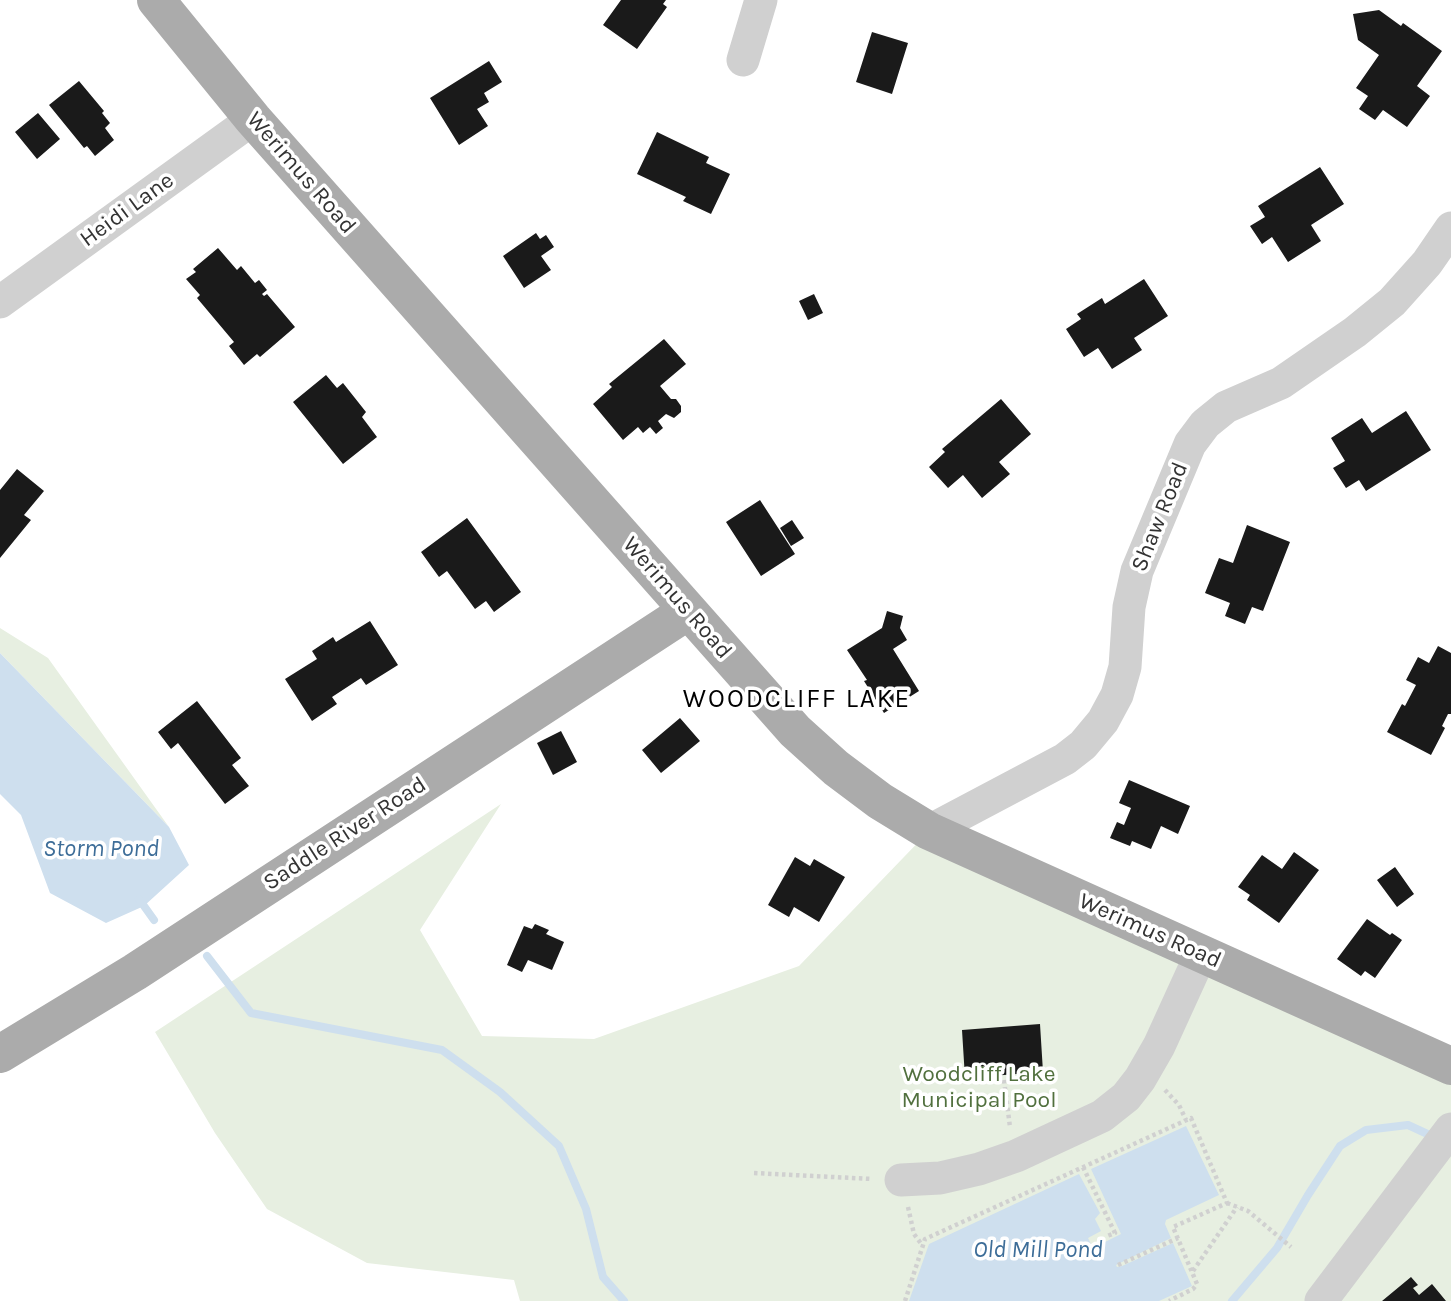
<!DOCTYPE html>
<style>
body{margin:0}
canvas{display:block;background:#fff}
</style>
<canvas width="1451" height="1301"></canvas>
<script>
const ctx = document.querySelector('canvas').getContext('2d');
ctx.lineJoin = 'round';
function fill(path, color) { ctx.fillStyle = color; ctx.fill(path, 'evenodd'); }
const poly = rows => new Path2D(rows.map(r => 'M' + r).join(''));
function trace(path, color, width, dash) { ctx.strokeStyle = color; ctx.lineWidth = width; ctx.lineCap = dash ? 'butt' : 'round'; ctx.setLineDash(dash || []); ctx.stroke(path); }
function label(font, color, halo, rows, align = 'center') {
  ctx.font = font + ' Karla,sans-serif'; ctx.lineWidth = 7; ctx.setLineDash([]); ctx.textBaseline = 'middle'; ctx.strokeStyle = halo; ctx.fillStyle = color; for (const [text, x, y, turn = 0] of rows) {
    ctx.save(); ctx.translate(x, y); ctx.rotate((+turn || 0) * Math.PI / 180); ctx.textAlign = isNaN(turn) ? turn : align; if (halo) ctx.strokeText(text, 0, 0); ctx.fillText(text, 0, 0); ctx.restore();
  }
}
fill(poly([
 [0,628,48,658,169,827,0,653],
 [501,804,420,930,482,1036,594,1039,799,966,929,831,1451,1066,1451,1301,520,1301,514,1280,367,1263,267,1209,215,1133,155,1032]
]), '#e7efe1');
fill(poly([
 [0,653,169,827,189,865,144,906,106,923,50,893,21,815,0,794],
 [1186,1126,1219,1195,1166,1220,1165,1224,1171,1238,1116,1265,1117,1267,1122,1266,1173,1243,1192,1286,1159,1301,909,1301,929,1244,1079,1174,1100,1213,1095,1219,1101,1231,1088,1238,1093,1248,1121,1234,1091,1169]
]), '#cedfee');
trace(poly([
 [139,899,154,920],
 [207,956,251,1013,442,1050,500,1092,559,1146,586,1209,603,1277,624,1301],
 [1232,1301,1277,1248,1308,1195,1340,1146,1366,1130,1408,1125,1434,1137]
]), '#cedfee', 8);
fill(poly([
 [621,0,666,0,663,4,667,7,637,49,603,25],
 [1379,10,1401,26,1403,23,1442,51,1417,86,1430,96,1407,127,1383,110,1375,120,1359,109,1368,96,1356,88,1379,55,1358,40,1353,14],
 [872,32,908,43,892,94,856,82],
 [489,61,502,82,484,93,489,102,477,109,488,126,459,145,430,98],
 [79,81,104,111,102,113,110,123,105,128,114,140,95,156,87,146,84,148,49,105],
 [38,113,60,139,37,159,15,132],
 [657,132,709,157,706,163,730,174,711,214,683,201,686,197,637,174],
 [1320,167,1344,204,1311,225,1321,241,1288,262,1272,237,1262,244,1250,226,1265,217,1258,206],
 [536,233,540,239,546,235,554,247,541,256,551,270,524,288,503,256],
 [218,248,237,270,241,266,255,283,259,280,267,290,262,294,264,296,267,294,295,327,260,357,257,354,244,365,229,346,234,342,197,298,200,295,186,279,196,272,193,269],
 [1144,279,1168,316,1134,338,1142,350,1112,369,1098,348,1084,357,1066,329,1081,319,1077,314,1102,298,1105,304],
 [814,294,823,313,808,320,799,301],
 [664,339,686,364,660,386,671,399,676,399,681,406,681,412,674,418,666,414,658,421,663,428,656,434,650,427,643,433,638,427,623,440,593,404,612,387,609,384],
 [326,375,337,388,343,383,366,412,362,417,377,437,343,464,293,402],
 [1001,399,1031,434,999,462,1010,474,982,498,963,475,948,488,929,467,945,452,942,449],
 [1406,411,1431,450,1366,491,1359,480,1346,488,1333,468,1345,461,1331,438,1362,418,1372,433],
 [17,469,44,491,24,515,31,520,0,558,0,490],
 [760,500,795,554,761,576,726,522],
 [467,518,521,592,494,612,486,601,475,609,447,571,439,577,421,552],
 [792,520,804,538,791,546,780,528],
 [1247,525,1290,542,1263,611,1252,607,1245,624,1225,616,1230,603,1205,593,1219,558,1233,563],
 [887,611,903,616,900,628,907,640,893,649,919,691,884,713,864,681,867,680,847,650,882,628],
 [370,621,398,665,366,685,361,678,332,697,337,704,312,721,285,679,317,659,312,651,333,637,336,642],
 [1438,646,1451,653,1451,714,1448,714,1442,726,1445,728,1431,755,1387,732,1402,704,1405,706,1416,685,1406,680,1418,657,1429,663],
 [197,701,241,758,232,765,249,786,225,804,178,743,171,749,158,732],
 [680,718,700,741,661,773,642,750],
 [561,731,577,762,553,775,537,743],
 [1129,780,1190,806,1178,834,1161,826,1151,849,1132,841,1130,846,1110,838,1117,822,1124,825,1131,808,1119,803],
 [1294,852,1319,870,1279,923,1247,900,1250,895,1238,887,1262,855,1282,869],
 [795,857,810,866,814,859,845,877,819,922,794,907,789,917,768,905],
 [1395,867,1414,894,1397,907,1377,880],
 [1367,919,1390,935,1392,933,1402,940,1375,978,1365,971,1361,976,1337,959],
 [535,924,549,930,546,934,564,942,552,970,528,960,522,972,507,965,524,926,532,929],
 [1040,1024,1043,1072,965,1078,962,1030],
 [1411,1277,1418,1285,1413,1288,1419,1295,1432,1284,1446,1301,1382,1301]
]), '#1a1a1a');
trace(poly([
 [1004,1080,1010,1127],
 [1165,1090,1179,1105,1186,1120],
 [1083,1167,1115,1233,1107,1236],
 [754,1173,872,1179],
 [1227,1203,1248,1211,1291,1247],
 [908,1207,914,1234,922,1245],
 [1118,1265,1178,1238],
 [1193,1271,1237,1207],
 [905,1301,925,1239,1191,1118,1227,1203,1173,1227,1197,1284,1193,1289,1169,1301]
]), '#d0d0d0', 4.5, [3.5, 3.5]);
trace(poly([
 [743,60,761,0],
 [0,302,253,119],
 [929,831,1065,759,1083,745,1103,721,1117,695,1125,667,1129,607,1137,571,1190,444,1205,424,1226,407,1281,383,1355,332,1392,302,1427,263,1451,228],
 [901,1180,940,1178,979,1169,1016,1156,1102,1116,1126,1097,1140,1079,1159,1046,1201,954],
 [1321,1301,1451,1129]
]), '#d0d0d0', 33);
trace(poly([
 [156,0,253,119,795,731,836,768,880,801,929,831,1451,1066],
 [0,1054,135,972,688,611]
]), '#ababab', 38);
label('23px', '#333', '#fff', [
 ["Werimus Road",301,173,49],
 ["Heidi Lane",127,210,-36],
 ["Shaw Road",1160,517,-68],
 ["Werimus Road",677,598,49],
 ["Saddle River Road",345,834,-33],
 ["Werimus Road",1150,931,24]
]);
label('23px', '#51703e', '#fff', [
 ["Woodcliff Lake",979,1074],
 ["Municipal Pool",979,1100]
]);
label('italic 24px', '#3d6d98', '#fff', [
 ["Storm Pond",101,849],
 ["Old Mill Pond",1038,1250]
]);
ctx.letterSpacing = '2px';
label('26px', '#000', '#fff', [
 ["WOODCLIFF LAKE",797,700]
]);
ctx.letterSpacing = '0px';
</script>
